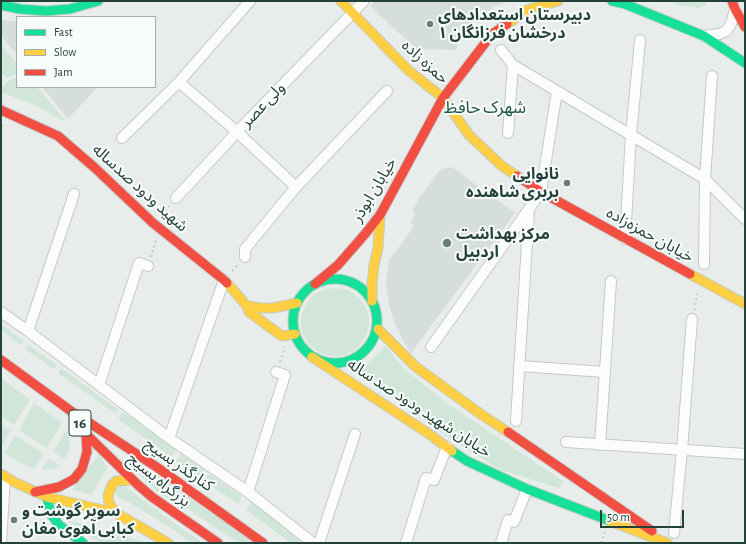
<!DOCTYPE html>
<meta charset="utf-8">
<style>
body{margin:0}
#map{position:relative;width:746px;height:544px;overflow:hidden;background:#e8edeb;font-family:"Alegreya Sans",sans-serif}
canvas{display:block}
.frame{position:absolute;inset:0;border:2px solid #24423a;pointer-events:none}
.legend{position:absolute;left:16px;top:16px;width:140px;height:72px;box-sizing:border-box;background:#f7fbf9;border:1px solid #a3b1ad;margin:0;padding:5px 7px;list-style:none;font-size:12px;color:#24423a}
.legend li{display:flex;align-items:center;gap:8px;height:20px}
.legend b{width:20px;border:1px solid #a3b1ad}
.scale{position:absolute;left:600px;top:510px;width:84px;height:18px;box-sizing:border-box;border:2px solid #24423a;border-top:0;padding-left:5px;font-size:12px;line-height:14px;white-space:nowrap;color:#24423a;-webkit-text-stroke:3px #f7fbf9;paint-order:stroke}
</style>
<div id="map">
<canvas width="746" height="544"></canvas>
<div class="frame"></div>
<ul class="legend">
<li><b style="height:5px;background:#16e098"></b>Fast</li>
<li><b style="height:5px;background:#ffcf43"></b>Slow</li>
<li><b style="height:5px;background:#f24e42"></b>Jam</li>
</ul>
<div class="scale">50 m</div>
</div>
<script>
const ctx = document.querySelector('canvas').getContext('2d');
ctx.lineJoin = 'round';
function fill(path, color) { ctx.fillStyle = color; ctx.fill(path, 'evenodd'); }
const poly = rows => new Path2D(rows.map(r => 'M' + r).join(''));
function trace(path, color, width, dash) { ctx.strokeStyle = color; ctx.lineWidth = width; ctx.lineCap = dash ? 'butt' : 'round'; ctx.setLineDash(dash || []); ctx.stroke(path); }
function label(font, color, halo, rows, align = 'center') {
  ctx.font = font + ' "Alegreya Sans","Noto Sans Arabic",sans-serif'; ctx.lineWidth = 4; ctx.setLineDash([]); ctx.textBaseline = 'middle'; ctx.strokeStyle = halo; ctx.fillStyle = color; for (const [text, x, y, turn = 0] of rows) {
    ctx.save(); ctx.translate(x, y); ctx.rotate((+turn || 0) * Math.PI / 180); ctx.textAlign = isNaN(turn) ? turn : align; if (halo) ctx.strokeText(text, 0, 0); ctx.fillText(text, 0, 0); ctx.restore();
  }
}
fill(poly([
 [375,1,508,1,496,6,483,14,473,22,465,31,459,41,456,50,417,49,391,26,370,6],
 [1,19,10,21,17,21,17,55,1,36],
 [42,87,98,87,68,119],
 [452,167,515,213,411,353,402,339,393,319,389,305,386,281,389,261,414,226,410,223,415,214,412,212,419,198,441,169]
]), '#d6dedb');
fill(poly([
 [673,1,707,1,706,4,699,8,677,5],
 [3,47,17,63,17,74,7,78,1,72,1,49],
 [17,77,17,87,37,87,65,120,61,120,34,105,1,92,1,89,5,84,9,80],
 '301 322a34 34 0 1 1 68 0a34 34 0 1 1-68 0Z',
 [1,324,24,341,21,345,1,330],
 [28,345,57,365,54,369,25,349],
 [386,346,403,368,448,404,563,481,559,488,501,470,452,440,356,371,367,365],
 [61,368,119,410,116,414,58,373],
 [2,379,30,400,14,425,1,416,1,381],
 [34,403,62,423,47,448,19,430],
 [123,412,177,449,171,457,118,419],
 [1,425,11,431,1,447],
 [66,430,69,435,70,443,69,451,65,459,53,452],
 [15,435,44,454,34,469,22,464,5,453],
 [99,454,107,468,91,495,72,490],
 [181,454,205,470,199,478,176,461],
 [49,458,60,466,52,469,41,470],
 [126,460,144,468,159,477,255,543,238,543,188,509,160,494,146,481],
 [209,474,242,496,238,504,204,481],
 [123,485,163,515,203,543,192,543,174,530,130,503,116,496,116,486],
 [252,502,300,538,298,543,291,543,246,510],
 [65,519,148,543,101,543]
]), '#d1e6d8');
const street = poly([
 [704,36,719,34,726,31,731,24,735,9],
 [501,50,513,65,705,179,745,219],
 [179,82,237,132,296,187],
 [508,133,513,65],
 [122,138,179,82,250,1],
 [176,198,237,132,364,1],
 [625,239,631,135,640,40],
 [245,257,245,249,296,187,387,91],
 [704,264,705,179,712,76],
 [1,312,28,331,169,438,248,492,313,543],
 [28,331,74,194],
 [431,347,541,192,557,91],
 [519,366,605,372],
 [99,385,139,263,148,266],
 [516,421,529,210],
 [169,438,224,280],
 [566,442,745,454],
 [600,445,611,281],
 [248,492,285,375,276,372],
 [674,533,682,450,692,319],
 [1,543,5,477],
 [319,543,355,434],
 [406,543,426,478,434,480,447,447],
 [501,543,508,520,514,522,527,489]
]);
const fast = poly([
 [612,1,625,4,704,36,745,63],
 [1,5,20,9,46,11,70,9,98,1],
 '293 321a42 42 0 1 1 84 0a42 42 0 1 1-84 0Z',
 [452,451,467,461,527,489,610,521],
 [47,497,51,514,59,525,83,543]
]);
const slow = poly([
 [341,1,408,70,443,98,469,135,502,166,517,176],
 [507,24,527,10,558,1],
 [690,274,745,304],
 [227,283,247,306,249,312,282,336,295,334],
 [372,301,372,284,374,265,378,248,380,215],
 [247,306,261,308,273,308,297,303],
 [378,329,416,367,482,415,508,432],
 [312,357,429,434,452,451],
 [1,474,14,482,47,497,116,513,168,543],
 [116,513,109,503,108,496,112,485,116,481,132,480],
 [610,521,667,543]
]);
const jam = poly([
 [732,1,735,9,745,27],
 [1,110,58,136,95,168,153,223,224,280,227,283],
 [517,176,541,192,690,274],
 [315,284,338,265,365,234,380,215,443,98,492,34,507,24],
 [1,360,75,414,86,434,87,452,82,469,74,479,59,487,35,492],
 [76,414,158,468,263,543],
 [508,432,652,531],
 [86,434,138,485,152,497,218,543]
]);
trace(street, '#c5cac8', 12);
trace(fast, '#c3cbc8', 11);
trace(slow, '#c3cbc8', 11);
trace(jam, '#c3cbc8', 11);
trace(poly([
 [1,131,3,125],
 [161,214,169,206],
 [151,257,156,240],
 [232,271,239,264],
 [694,310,698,291],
 [280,362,285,347],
 [601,543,605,531]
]), '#c3ccca', 2, [2, 3]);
trace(street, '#fcfcfc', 10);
trace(fast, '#16e098', 9);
trace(slow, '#ffcf43', 9);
trace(jam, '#f24e42', 9);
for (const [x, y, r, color] of [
 [430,24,4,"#697e78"],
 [567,183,4,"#697e78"],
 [447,243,5,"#697e78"],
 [14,520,4,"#697e78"]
]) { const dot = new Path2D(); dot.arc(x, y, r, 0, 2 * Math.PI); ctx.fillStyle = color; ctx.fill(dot); trace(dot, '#f7fbf9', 1.5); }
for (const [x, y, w] of [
 [80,423,22]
]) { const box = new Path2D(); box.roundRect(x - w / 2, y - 13, w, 26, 3); ctx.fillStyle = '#f7fbf9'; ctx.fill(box); trace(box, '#24423a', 1); }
label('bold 15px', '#24423a', null, [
 ["16",80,423]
]);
label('bold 16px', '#24423a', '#f7fbf9', [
 ["دبیرستان استعدادهای",438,15],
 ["درخشان فرزانگان ۱",438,33],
 ["نانوایی",559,174,"right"],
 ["بربری شاهنده",559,192,"right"],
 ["مرکز بهداشت",456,234],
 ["اردبیل",456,252],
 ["سوپر گوشت و",22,511],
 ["کبابی آهوی مغان",22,529]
], 'left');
label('16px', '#24423a', '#f7fbf9', [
 ["حمزه زاده",425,62,42],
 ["ولی عصر",263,105,-46],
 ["شهید ودود صدساله",140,188,42],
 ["خیابان ابوذر",374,190,-59],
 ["خیابان حمزه‌زاده",650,235,29],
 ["خیابان شهید ودود صد ساله",419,408,33],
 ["کنارگذر بسیج",179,465,35],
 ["بزرگراه بسیج",159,480,39]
]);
label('17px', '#1f5548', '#f7fbf9', [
 ["شهرک حافظ",485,108]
]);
</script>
